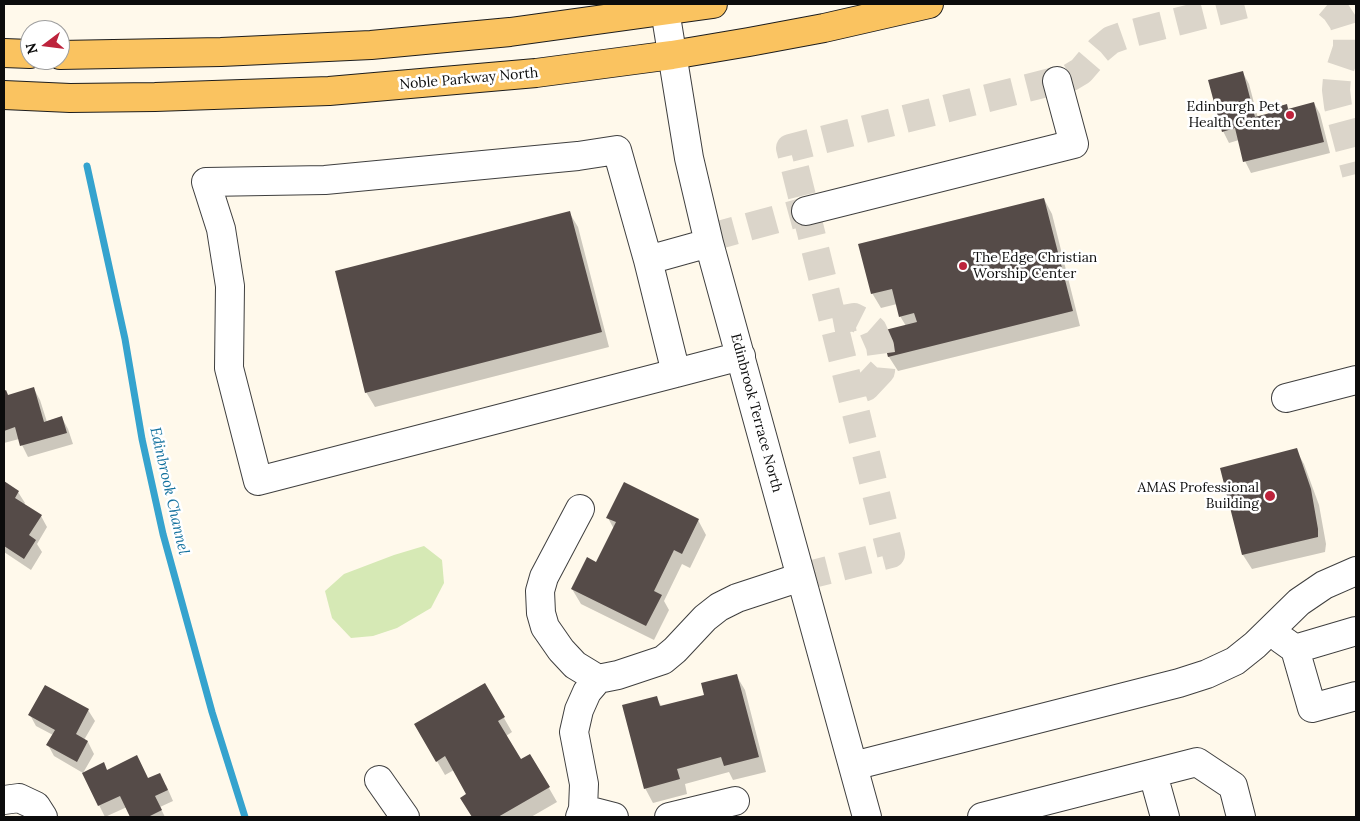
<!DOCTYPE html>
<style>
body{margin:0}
#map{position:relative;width:1360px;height:821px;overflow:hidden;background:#fff9eb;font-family:Lora,serif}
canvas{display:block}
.frame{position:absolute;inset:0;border:5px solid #0c0c0c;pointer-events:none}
.north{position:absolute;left:20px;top:20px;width:50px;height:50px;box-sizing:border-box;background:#fff;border:1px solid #9e9e9e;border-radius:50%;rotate:255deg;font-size:14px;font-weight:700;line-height:20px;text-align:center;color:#0c0c0c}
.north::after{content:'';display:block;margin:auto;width:18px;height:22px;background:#bd233c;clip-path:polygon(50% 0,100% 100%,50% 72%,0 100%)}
</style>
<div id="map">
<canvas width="1360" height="821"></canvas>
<div class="frame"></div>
<div class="north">N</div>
</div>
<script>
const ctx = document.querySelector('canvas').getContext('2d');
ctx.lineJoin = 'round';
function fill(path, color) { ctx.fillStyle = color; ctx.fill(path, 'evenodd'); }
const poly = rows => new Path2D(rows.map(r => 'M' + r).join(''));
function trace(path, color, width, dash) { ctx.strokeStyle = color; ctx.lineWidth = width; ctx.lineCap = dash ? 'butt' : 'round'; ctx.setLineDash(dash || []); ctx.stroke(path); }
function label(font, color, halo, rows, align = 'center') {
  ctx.font = font + ' Lora,serif'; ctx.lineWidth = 5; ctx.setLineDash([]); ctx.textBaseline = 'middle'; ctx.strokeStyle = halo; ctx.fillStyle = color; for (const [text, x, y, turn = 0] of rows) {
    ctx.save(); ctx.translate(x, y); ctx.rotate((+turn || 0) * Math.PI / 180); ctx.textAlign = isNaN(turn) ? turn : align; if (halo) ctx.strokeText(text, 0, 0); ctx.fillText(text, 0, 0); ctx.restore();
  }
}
fill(poly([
 [424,546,442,560,444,583,431,608,397,628,373,636,351,638,332,618,325,591,344,574,394,555]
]), '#d6e9b5');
fill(poly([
 [1243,73,1249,84,1258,118,1271,114,1287,106,1289,110,1314,103,1320,114,1330,153,1251,173,1245,161,1239,140,1229,143,1223,131],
 [1044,199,1052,214,1080,326,898,371,889,357,883,332,906,326,900,316,897,304,881,308,872,293],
 [569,212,578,227,609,347,375,407,366,392],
 [34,389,40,400,47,422,62,418,68,429,73,444,28,457,19,439,4,443,4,392,5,391,8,396],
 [1296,450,1304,464,1319,505,1326,544,1325,552,1252,569,1243,555,1222,469],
 [4,483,18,492,25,503,24,505,41,516,47,527,37,544,42,552,31,570,4,552],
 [608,518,698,520,706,535,690,568,682,564,664,601,669,610,654,640,581,604,572,589,597,564,614,529],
 [736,675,745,690,766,772,733,780,729,772,685,784,687,794,653,803,645,788,656,698,662,707,706,696],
 [485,685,512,732,506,736,520,761,530,755,557,802,531,817,473,817,462,798,468,795,454,770,445,775,416,725],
 [88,710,95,721,84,740,88,742,94,754,83,773,54,756,48,745,53,735,36,726,30,715],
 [108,771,149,780,166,785,173,801,160,807,165,817,132,817,127,807,105,817,83,773]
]), '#0003');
trace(poly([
 [87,166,125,339,142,439,163,534,212,712,245,817]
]), '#35a3ce', 7);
fill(poly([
 [1243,71,1255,117,1270,113,1269,109,1287,104,1288,109,1314,102,1324,142,1243,162,1235,128,1222,132,1208,80],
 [1044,198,1073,311,888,357,881,331,917,322,914,313,899,317,892,289,871,294,858,244],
 [570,211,602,332,365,393,335,271],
 [34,387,44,422,62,416,67,433,20,446,15,427,4,431,4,391,6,390,8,395],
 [1297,448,1311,489,1318,529,1318,537,1242,555,1220,468],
 [4,481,19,491,15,498,42,515,29,535,36,540,24,559,4,546],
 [624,482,699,519,682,554,674,550,654,591,662,595,646,626,571,589,587,557,596,562,616,522,606,518],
 [737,674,759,757,724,766,721,757,677,769,680,779,644,789,622,705,657,696,660,706,704,695,701,683],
 [485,683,505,717,498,721,521,759,530,754,550,787,498,817,472,817,460,798,466,794,445,756,436,762,414,724],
 [45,685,89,709,76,734,88,741,77,762,46,745,55,730,28,715],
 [137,755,148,778,160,773,168,790,155,796,162,810,148,817,130,817,120,796,98,806,82,773,104,762,107,770]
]), '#554b48');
trace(poly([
 [1328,4,1335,10,1343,22,1347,35,1347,48,1337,78,1336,90,1338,106,1356,174],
 [708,238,806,211],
 [833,321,854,317,864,322,873,330,880,346,882,360,881,371,866,387,851,392],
 [801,577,891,554,790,148,1071,77,1081,71,1099,50,1111,40,1125,35,1247,4]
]), '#dbd5ca', 28, [28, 14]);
const minor = poly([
 [664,4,689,158,709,243,867,817],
 [806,211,1074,144,1057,81],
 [648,260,617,150,578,156,325,180,206,182,221,229,230,286,229,368,258,481,676,373,648,260,709,243],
 [676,373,741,356],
 [1286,398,1356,380],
 [580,509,544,577,540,591,541,613,545,627,561,650,575,665,598,679],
 [1281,639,1295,649,1356,631],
 [1295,649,1312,708,1356,696],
 [853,766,1179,683,1207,674,1235,661,1255,645,1299,602,1324,585,1356,571],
 [1153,774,1165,817],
 [379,780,405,817],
 [4,800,19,798,36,806,43,817],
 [583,809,614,817],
 [580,817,583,809,584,784,574,732,579,710,587,692,598,679,618,675,663,660,675,650,705,618,719,607,737,598,801,577],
 [669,817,735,801],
 [982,817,1197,762,1233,786,1241,817]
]);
const major = poly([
 [4,53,30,54],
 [60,55,221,52,371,45,510,32,713,4],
 [4,95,70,98,155,97,329,91,536,73,672,55,749,42,824,28,929,4]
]);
trace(minor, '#3f3f3f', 30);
trace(major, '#1d1d1d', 30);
trace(minor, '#fff', 28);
trace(major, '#fac360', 28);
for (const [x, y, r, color] of [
 [1290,115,5,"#bd233c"],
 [963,266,5,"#bd233c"],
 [1270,496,6,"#bd233c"]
]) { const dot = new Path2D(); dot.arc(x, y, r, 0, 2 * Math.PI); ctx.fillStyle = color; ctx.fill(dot); trace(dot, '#fff', 2); }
label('14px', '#0c0c0c', '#fff', [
 ["Noble Parkway North",469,79,-5],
 ["Edinbrook Terrace North",756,413,75]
]);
label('14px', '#0c0c0c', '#fff', [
 ["Edinburgh Pet",1280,107],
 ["Health Center",1280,123],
 ["The Edge Christian",973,258,"left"],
 ["Worship Center",973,274,"left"],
 ["AMAS Professional",1259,488],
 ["Building",1259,504]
], 'right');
label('italic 15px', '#15729e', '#fff', [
 ["Edinbrook Channel",169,491,77]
]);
</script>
